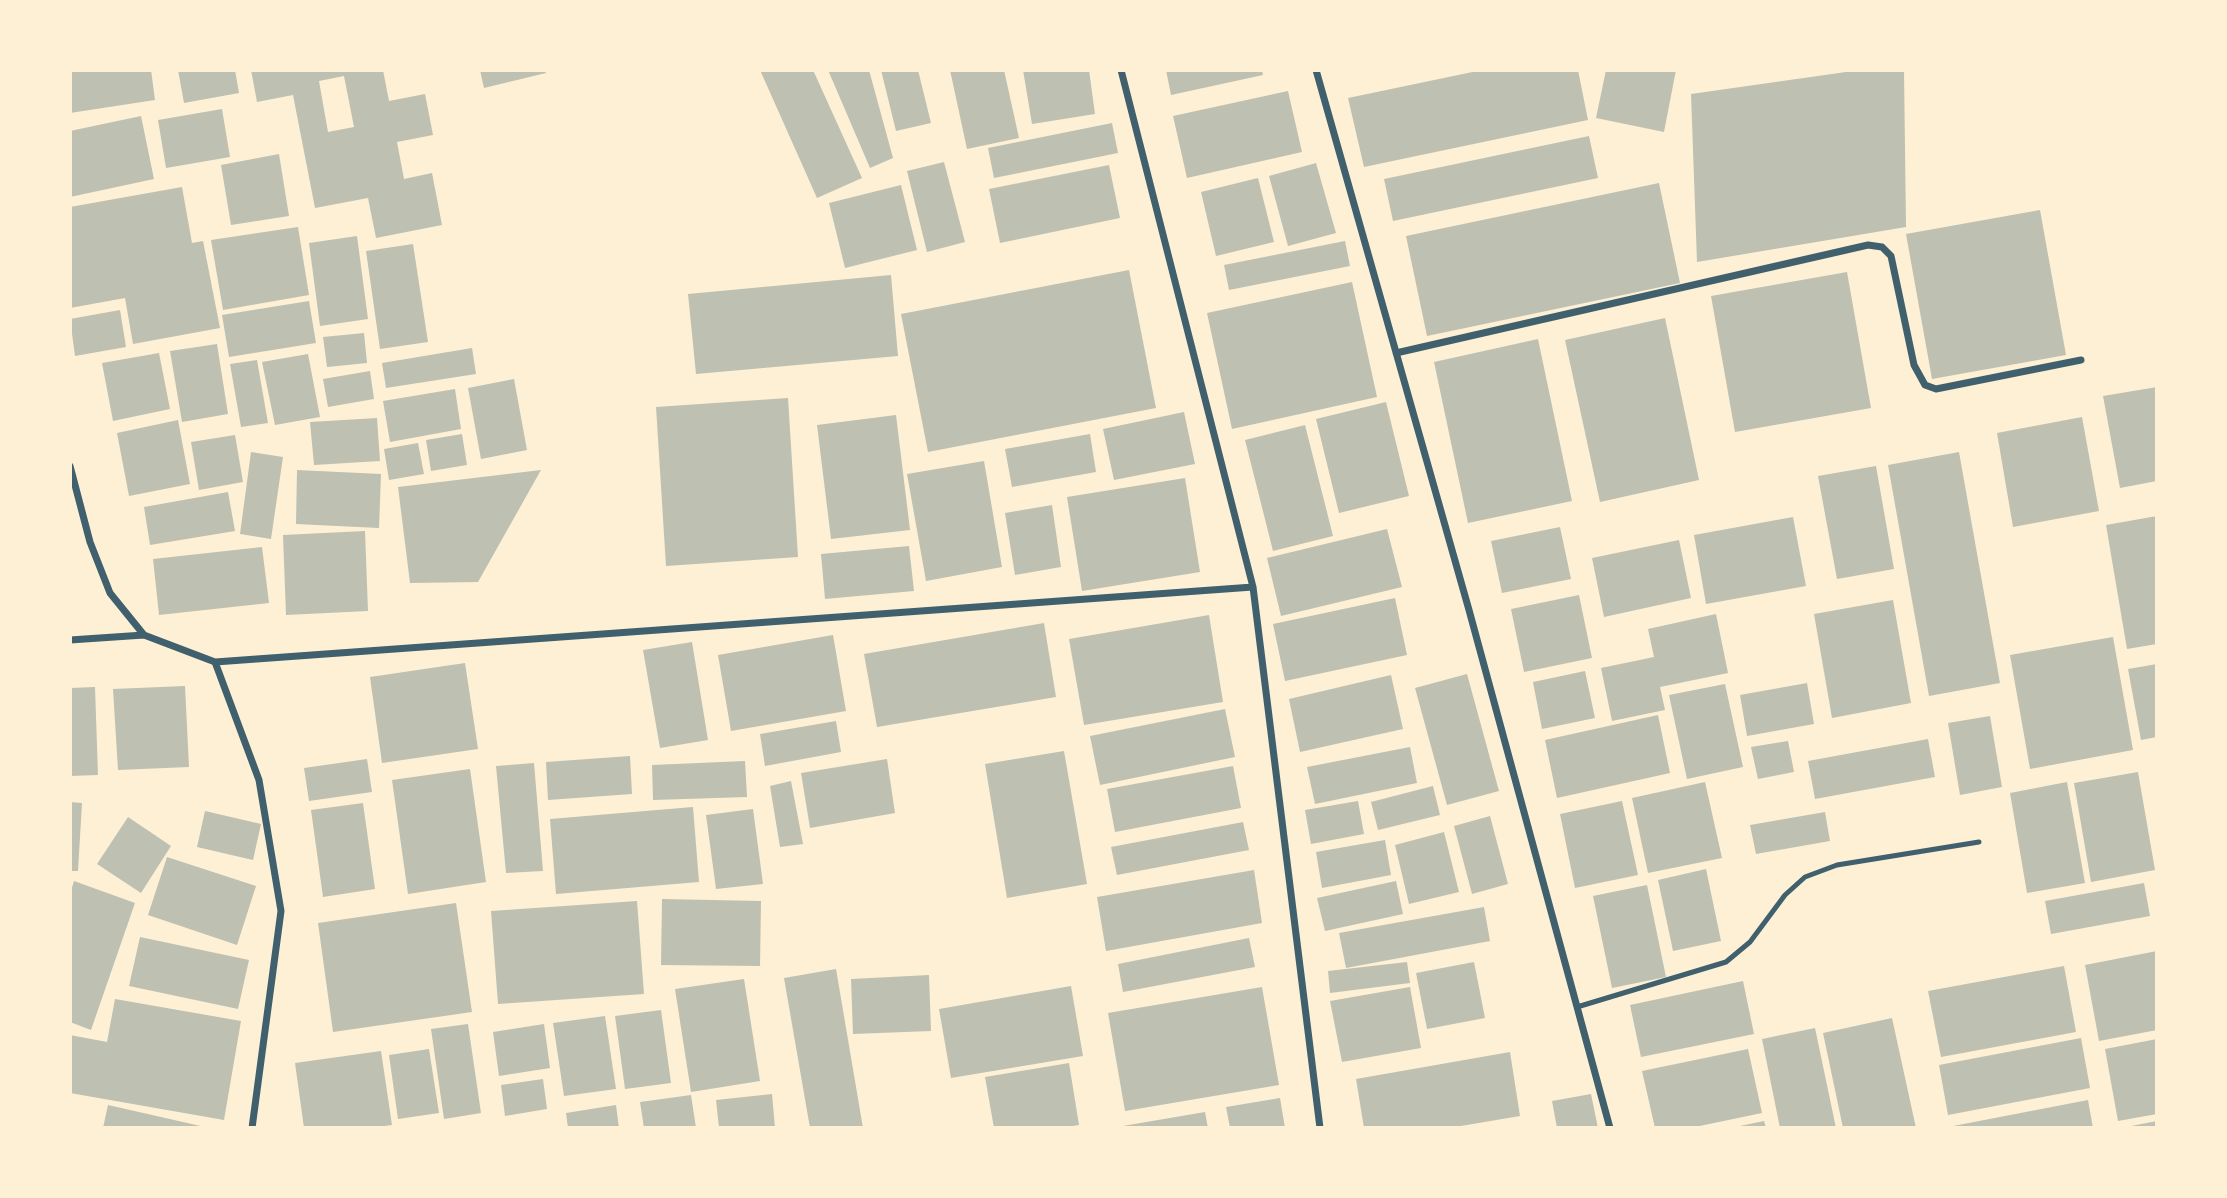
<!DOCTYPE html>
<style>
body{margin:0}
#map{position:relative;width:2227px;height:1198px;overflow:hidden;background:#fdf0d5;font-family:Signika,sans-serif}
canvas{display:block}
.frame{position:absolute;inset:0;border:72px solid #fdf0d5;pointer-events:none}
</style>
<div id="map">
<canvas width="2227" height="1198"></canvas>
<div class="frame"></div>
</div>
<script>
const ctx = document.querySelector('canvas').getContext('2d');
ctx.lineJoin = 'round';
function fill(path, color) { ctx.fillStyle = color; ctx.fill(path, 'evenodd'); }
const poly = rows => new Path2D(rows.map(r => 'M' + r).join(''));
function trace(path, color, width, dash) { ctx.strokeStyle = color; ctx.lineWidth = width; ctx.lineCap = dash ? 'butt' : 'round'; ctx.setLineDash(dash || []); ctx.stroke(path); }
fill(poly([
 [70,70,151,70,155,100,70,113],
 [178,70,235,70,239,93,184,103],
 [251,70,383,70,389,101,425,94,433,135,397,142,404,179,432,173,442,225,376,238,368,198,315,208,293,95,257,102],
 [344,76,354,127,328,132,319,81],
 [480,70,545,70,546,73,484,88],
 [760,70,813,70,862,178,817,198],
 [828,70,869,70,893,158,870,168],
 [881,70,918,70,931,123,896,131],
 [950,70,1004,70,1019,138,967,149],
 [1023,70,1089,70,1095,114,1032,124],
 [1166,70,1262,70,1263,75,1171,95],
 [1482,70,1578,70,1588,120,1364,167,1348,98],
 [1606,70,1676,70,1664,132,1596,118],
 [1860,70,1904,70,1906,227,1697,262,1691,94],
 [1288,91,1302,152,1187,178,1173,116],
 [222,109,230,157,166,168,158,120],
 [141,116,154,179,70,197,70,131],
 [1112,123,1118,153,994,178,988,148],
 [1589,136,1598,178,1393,221,1384,179],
 [279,154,289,216,231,225,221,165],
 [944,162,965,242,927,252,907,171],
 [1316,163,1336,233,1288,246,1269,176],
 [1109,165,1120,218,1000,243,989,189],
 [1258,178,1274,242,1216,256,1201,192],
 [1659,183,1680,283,1427,336,1406,236],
 [901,185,917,250,845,268,829,203],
 [182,187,192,243,203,241,220,328,133,344,125,298,70,308,70,207],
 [2040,210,2066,355,1932,379,1906,234],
 [298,227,309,295,223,310,211,240],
 [357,236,368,319,320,326,309,243],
 [1345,241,1350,266,1229,290,1224,265],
 [413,244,428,342,380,349,366,251],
 [1129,270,1156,408,928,452,901,314],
 [1847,272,1871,408,1735,432,1711,296],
 [891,275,898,356,696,374,688,294],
 [1352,282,1377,397,1232,429,1207,313],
 [309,301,316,343,229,357,222,315],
 [120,310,126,347,75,356,70,319],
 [1665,318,1699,480,1600,502,1565,340],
 [364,333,367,363,327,367,323,337],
 [1538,339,1572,501,1468,523,1434,362],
 [217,344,228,414,182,422,170,351],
 [472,348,476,374,386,388,382,363],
 [159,353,170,409,113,421,102,363],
 [308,354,320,417,275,425,262,362],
 [257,360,268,423,241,427,230,364],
 [370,371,374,399,328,407,323,379],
 [514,379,527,450,481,459,468,388],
 [2157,387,2157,481,2120,488,2103,396],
 [455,389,461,429,390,442,383,401],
 [788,398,798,557,666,566,656,407],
 [1386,402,1409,496,1339,513,1316,419],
 [1184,412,1195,464,1114,480,1103,429],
 [896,415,910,530,831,539,817,425],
 [2082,417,2099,511,2013,527,1997,433],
 [377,418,380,461,314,465,310,422],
 [178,420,190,484,129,496,117,433],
 [1305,425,1333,536,1273,551,1245,440],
 [462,434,467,465,431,471,426,440],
 [1090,434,1096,472,1012,487,1005,449],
 [235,435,243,482,199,490,191,442],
 [418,443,424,474,389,480,384,449],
 [251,452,283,457,271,539,240,534],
 [1959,452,2000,683,1929,696,1888,465],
 [984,461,1002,567,926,581,907,474],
 [1876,466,1894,569,1837,579,1818,476],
 [297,470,381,474,379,528,296,524],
 [541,470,478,582,410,583,398,487],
 [1185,478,1200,572,1082,591,1067,497],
 [228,492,235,531,150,545,144,507],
 [1052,505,1061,567,1015,575,1005,513],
 [2157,516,2157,644,2127,649,2106,525],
 [1793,517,1806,586,1706,604,1694,535],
 [1560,527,1571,579,1502,593,1491,541],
 [1387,529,1402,587,1281,616,1267,558],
 [365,531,368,611,286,615,283,535],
 [1679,540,1691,598,1604,617,1592,558],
 [909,546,914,591,825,599,821,554],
 [262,547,269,603,159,615,153,559],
 [1579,595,1592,658,1524,672,1511,609],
 [1395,598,1407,655,1285,681,1273,624],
 [1893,600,1911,703,1832,718,1814,614],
 [1716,614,1728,673,1660,687,1665,710,1612,721,1601,668,1654,657,1648,629],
 [1209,615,1223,702,1084,725,1069,639],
 [1044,623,1056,697,877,727,864,654],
 [833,635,846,711,731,731,718,655],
 [2113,637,2133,750,2030,769,2010,655],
 [692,642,708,740,660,748,643,650],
 [465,663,478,749,382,763,370,677],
 [2157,664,2157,737,2141,740,2128,669],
 [1585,671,1595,718,1542,729,1533,682],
 [1467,674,1499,791,1447,805,1415,688],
 [1391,675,1403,729,1300,752,1289,699],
 [1807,683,1814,724,1747,736,1740,695],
 [1725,684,1743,767,1687,779,1669,695],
 [185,686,189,767,118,770,113,689],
 [95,687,98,775,70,776,70,688],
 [1225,709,1235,757,1100,785,1090,736],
 [1658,715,1670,773,1557,798,1545,740],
 [1990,716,2002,787,1960,795,1948,723],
 [836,721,841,752,765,766,760,734],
 [1928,739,1935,777,1815,799,1808,761],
 [1788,741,1794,772,1758,779,1751,747],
 [1410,747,1417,783,1315,804,1307,767],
 [1064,751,1087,884,1007,898,985,764],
 [630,756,632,794,548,800,546,762],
 [367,759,372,792,309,801,304,768],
 [887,759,895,813,810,828,801,773],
 [745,761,747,797,653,800,652,765],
 [534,763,543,871,506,873,496,766],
 [1233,766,1241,808,1115,832,1107,789],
 [470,769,486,882,408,894,392,780],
 [2138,772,2155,870,2091,882,2074,783],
 [791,781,803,844,780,847,770,786],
 [1705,782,1722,858,1648,873,1632,798],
 [2067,782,2085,883,2027,893,2010,793],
 [1433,786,1440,815,1378,830,1371,802],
 [1358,801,1364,834,1311,844,1305,810],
 [1622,801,1638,875,1575,888,1560,814],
 [70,802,82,803,78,871,70,871],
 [363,803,375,889,323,897,311,810],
 [693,807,699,882,556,894,550,819],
 [753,809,763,884,716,889,706,815],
 [205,811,261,824,253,860,197,847],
 [1825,812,1830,841,1756,854,1750,825],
 [1490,816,1508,884,1472,894,1454,826],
 [128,817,171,846,141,893,97,864],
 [1243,822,1249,850,1117,875,1111,847],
 [1444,832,1459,892,1409,904,1395,845],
 [1385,840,1391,875,1322,888,1316,852],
 [167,857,256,886,237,945,148,915],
 [1706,869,1721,941,1673,951,1658,880],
 [1254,870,1262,923,1106,951,1097,897],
 [74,881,135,903,91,1030,70,1022,70,894],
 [1396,881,1403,914,1325,931,1317,898],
 [2144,883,2150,916,2051,934,2045,901],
 [1647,885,1666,977,1612,988,1593,896],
 [662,899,761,901,760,966,661,965],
 [637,901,644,994,498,1004,491,911],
 [456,903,472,1012,333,1032,318,923],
 [1484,907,1490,941,1346,968,1339,933],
 [140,937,249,960,238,1009,129,986],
 [1249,938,1255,967,1123,992,1118,964],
 [2157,951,2157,1030,2099,1041,2085,965],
 [1407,962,1410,983,1330,993,1328,971],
 [1474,962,1485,1018,1427,1029,1416,973],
 [2064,966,2076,1032,1941,1057,1928,991],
 [836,969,863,1128,810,1128,784,978],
 [929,975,931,1031,853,1034,851,979],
 [744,979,760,1081,691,1092,675,989],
 [1743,981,1754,1034,1641,1057,1630,1005],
 [1071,986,1083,1056,951,1078,939,1009],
 [1262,987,1279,1085,1125,1111,1108,1013],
 [1410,987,1421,1048,1342,1062,1330,1001],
 [115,999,241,1021,224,1120,70,1093,70,1035,107,1042],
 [661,1010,671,1083,625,1089,615,1016],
 [605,1016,616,1089,564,1096,553,1023],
 [1892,1018,1916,1128,1843,1128,1823,1033],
 [468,1024,481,1113,444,1119,431,1029],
 [544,1024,550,1068,499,1076,493,1032],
 [1815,1028,1836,1128,1780,1128,1762,1039],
 [2081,1038,2090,1088,1948,1115,1939,1065],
 [2157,1039,2157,1114,2118,1121,2105,1049],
 [429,1049,439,1113,398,1119,389,1055],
 [1748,1049,1762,1113,1690,1128,1655,1128,1642,1071],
 [381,1051,392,1125,370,1128,304,1128,295,1063],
 [1510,1052,1520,1116,1449,1128,1364,1128,1356,1079],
 [1069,1063,1079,1125,1060,1128,994,1128,985,1077],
 [543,1079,547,1109,505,1116,501,1085],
 [772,1094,775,1128,719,1128,716,1100],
 [1591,1094,1598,1128,1557,1128,1552,1101],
 [691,1095,696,1128,644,1128,640,1102],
 [1280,1098,1285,1128,1230,1128,1226,1107],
 [2088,1100,2093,1128,1948,1128,1948,1127],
 [108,1105,205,1127,205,1128,103,1128],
 [616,1105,619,1128,568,1128,566,1113],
 [1205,1112,1208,1128,1117,1128,1117,1127],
 [1764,1121,1766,1128,1735,1128,1735,1127],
 [2157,1121,2157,1128,2126,1128,2126,1127]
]), '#bec0b2');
trace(poly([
 [1577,1007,1726,962,1750,942,1785,895,1805,877,1837,865,1979,842]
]), '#3f606c', 5);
trace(poly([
 [1121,70,1253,587,1320,1128],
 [1316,70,1469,610,1610,1128],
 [1396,353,1868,245,1882,247,1891,256,1914,365,1925,385,1936,389,2081,360],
 [70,466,90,542,110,593,144,635],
 [70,640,144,635,215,662,1253,587],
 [215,662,259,780,281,911,252,1128]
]), '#3f606c', 7);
</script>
